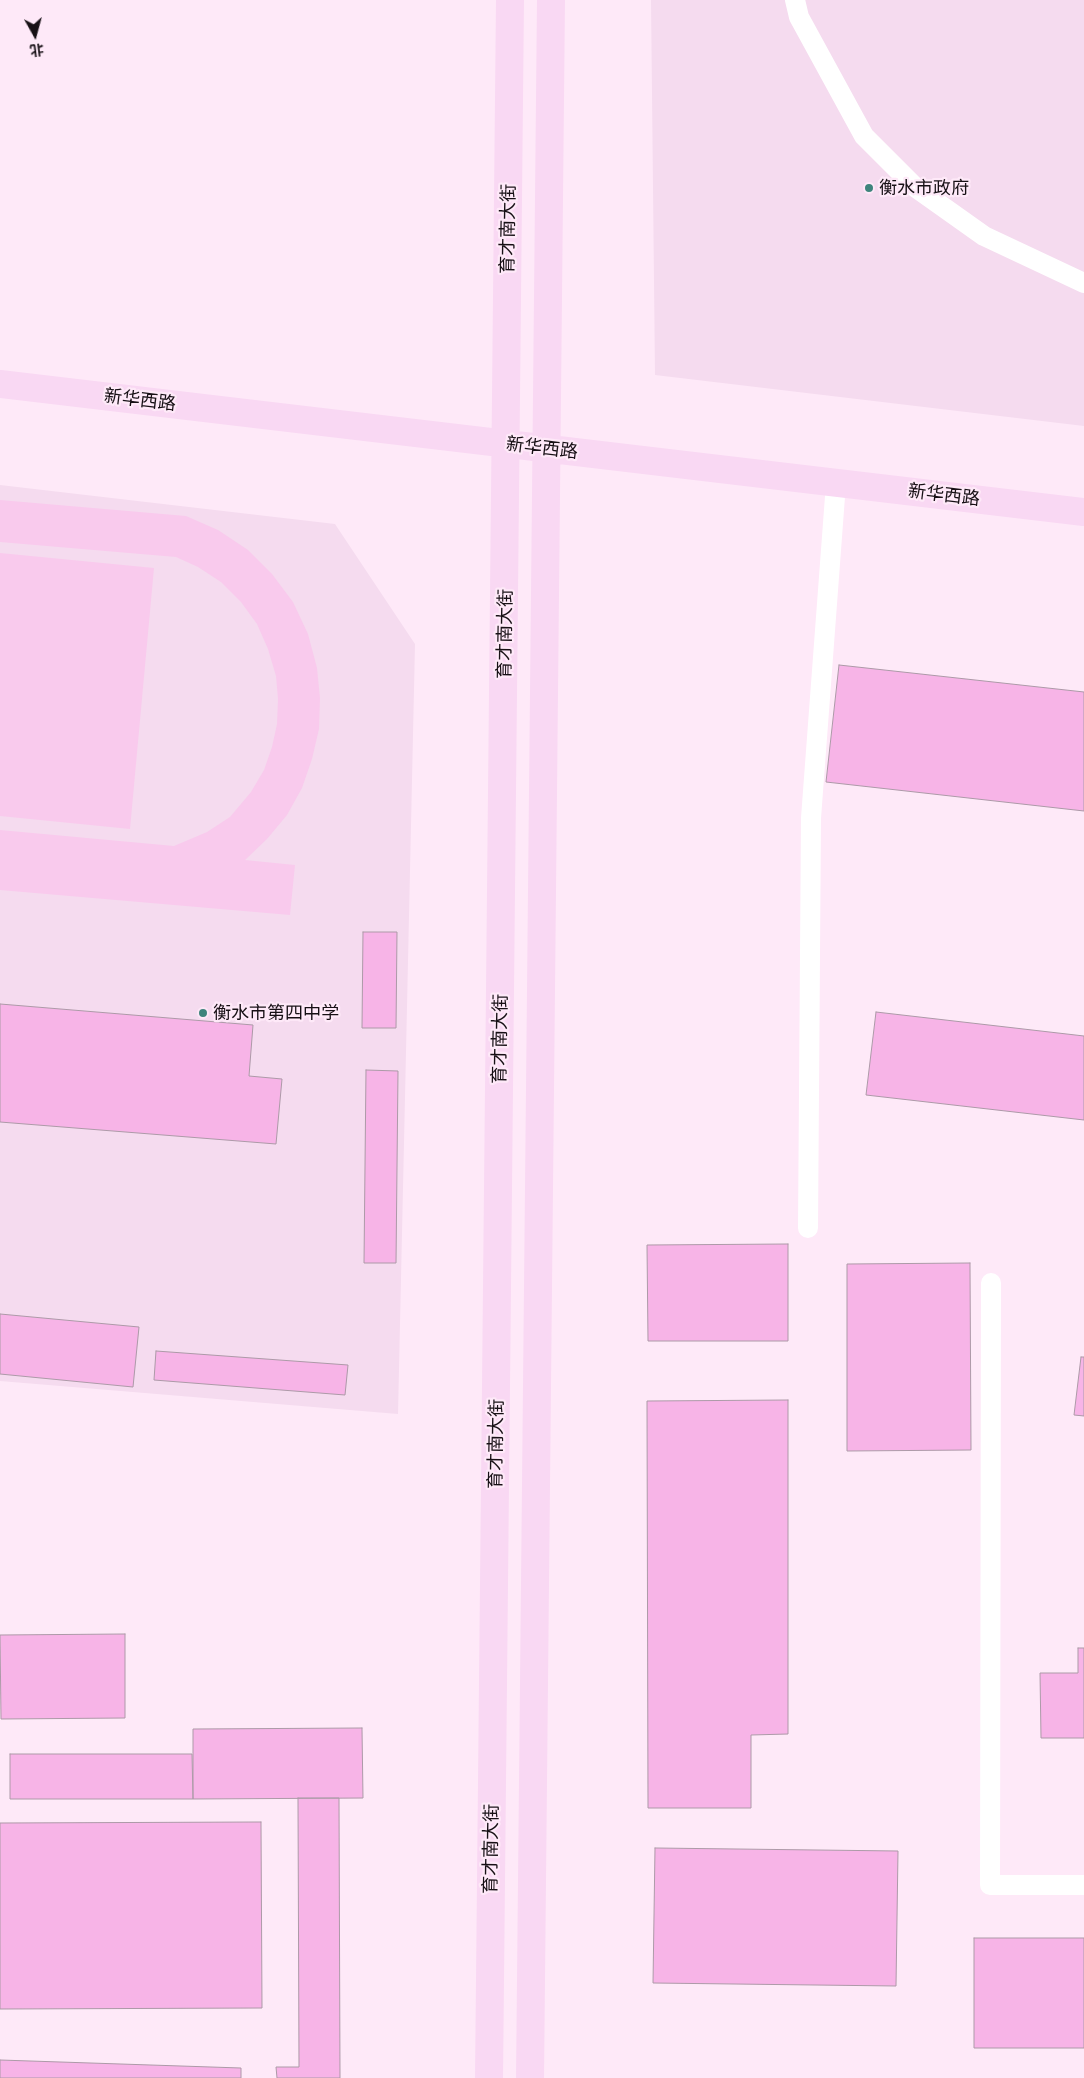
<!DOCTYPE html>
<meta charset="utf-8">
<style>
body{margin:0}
#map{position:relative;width:1084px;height:2078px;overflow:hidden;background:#fee9f8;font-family:"Asap Condensed","Noto Sans SC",sans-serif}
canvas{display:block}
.north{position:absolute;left:10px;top:10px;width:50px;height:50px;-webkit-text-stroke:4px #fee9f8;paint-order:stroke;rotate:173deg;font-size:14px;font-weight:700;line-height:20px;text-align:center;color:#171015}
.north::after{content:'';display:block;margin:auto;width:18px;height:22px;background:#171015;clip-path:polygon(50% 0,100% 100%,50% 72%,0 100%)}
</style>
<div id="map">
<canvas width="1084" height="2078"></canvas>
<div class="north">北</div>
</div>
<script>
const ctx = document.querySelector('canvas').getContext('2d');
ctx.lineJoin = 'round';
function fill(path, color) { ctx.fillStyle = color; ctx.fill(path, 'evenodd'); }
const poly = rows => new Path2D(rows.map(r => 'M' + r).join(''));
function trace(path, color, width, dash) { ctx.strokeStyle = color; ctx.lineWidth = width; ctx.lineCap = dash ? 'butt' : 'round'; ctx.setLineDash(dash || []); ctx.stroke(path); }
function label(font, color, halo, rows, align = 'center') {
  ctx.font = font + ' "Asap Condensed","Noto Sans SC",sans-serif'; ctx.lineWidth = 4.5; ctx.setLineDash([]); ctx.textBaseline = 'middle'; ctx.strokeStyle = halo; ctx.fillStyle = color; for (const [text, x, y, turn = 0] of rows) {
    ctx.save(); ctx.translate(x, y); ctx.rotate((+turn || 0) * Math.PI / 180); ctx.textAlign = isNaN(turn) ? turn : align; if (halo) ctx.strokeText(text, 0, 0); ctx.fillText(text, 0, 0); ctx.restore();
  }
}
fill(poly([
 [651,0,1084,0,1084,426,655,375],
 [0,485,335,524,415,644,398,1414,0,1381]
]), '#f5dbef');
fill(poly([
 [0,500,186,516,218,530,248,550,272,574,293,602,308,634,317,668,320,698,319,729,312,759,302,788,287,815,267,839,245,860,295,865,290,915,0,890,0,830,174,846,207,832,230,817,251,792,264,770,272,747,277,724,278,699,276,676,268,649,257,624,241,602,221,582,198,567,176,557,0,542],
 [0,553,154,568,130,829,0,816]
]), '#f9caed');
const building = poly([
 [839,665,1084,692,1084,811,826,782,839,665],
 [363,932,397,932,396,1028,362,1028,363,932],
 [0,1004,253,1025,249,1076,282,1079,276,1144,0,1122,0,1004],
 [876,1012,1084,1036,1084,1120,866,1095,876,1012],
 [366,1070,398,1071,396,1263,364,1263,366,1070],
 [788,1244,788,1341,648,1341,647,1245,788,1244],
 [970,1263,971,1450,847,1451,847,1264,970,1263],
 [0,1314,139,1327,133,1387,0,1374,0,1314],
 [156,1351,348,1365,345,1395,154,1380,156,1351],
 [1081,1357,1084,1357,1084,1416,1074,1415,1081,1357],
 [788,1400,788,1734,751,1735,751,1808,648,1808,647,1401,788,1400],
 [125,1634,125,1718,1,1719,0,1635,125,1634],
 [1078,1648,1084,1648,1084,1738,1041,1738,1040,1673,1078,1673,1078,1648],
 [362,1728,363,1798,193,1799,193,1729,362,1728],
 [10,1754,192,1754,193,1799,10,1799,10,1754],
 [298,1798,339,1798,340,2078,277,2078,276,2067,299,2067,298,1798],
 [261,1822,262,2008,0,2009,0,1823,261,1822],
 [655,1848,898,1851,896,1986,653,1983,655,1848],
 [974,1938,1084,1938,1084,2048,974,2048,974,1938],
 [0,2060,241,2068,241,2078,0,2078,0,2060]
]);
fill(building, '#f7b4e7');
trace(building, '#ad9aa8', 1);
trace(poly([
 [795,0,799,17,864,136,915,187,984,236,1084,283],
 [808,1228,811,818,836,483],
 [991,1283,990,1885,1084,1885]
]), '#fff', 20);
trace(poly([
 [0,384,1084,512],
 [489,2078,510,0],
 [530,2078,551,0]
]), '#f9d8f3', 28);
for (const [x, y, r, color] of [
 [869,188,5,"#3e847c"],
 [203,1013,5,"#3e847c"]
]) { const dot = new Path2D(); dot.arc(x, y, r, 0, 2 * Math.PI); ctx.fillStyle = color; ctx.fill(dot); trace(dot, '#fee9f8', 2); }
label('18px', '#171015', '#fee9f8', [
 ["衡水市政府",879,188],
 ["衡水市第四中学",213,1013]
], 'left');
label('18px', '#171015', '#fee9f8', [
 ["育才南大街",508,229,-89],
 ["新华西路",140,400,7],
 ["新华西路",542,448,7],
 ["新华西路",944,495,7],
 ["育才南大街",505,634,-89],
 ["育才南大街",500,1039,-89],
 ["育才南大街",496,1444,-89],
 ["育才南大街",491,1849,-89]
]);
</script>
